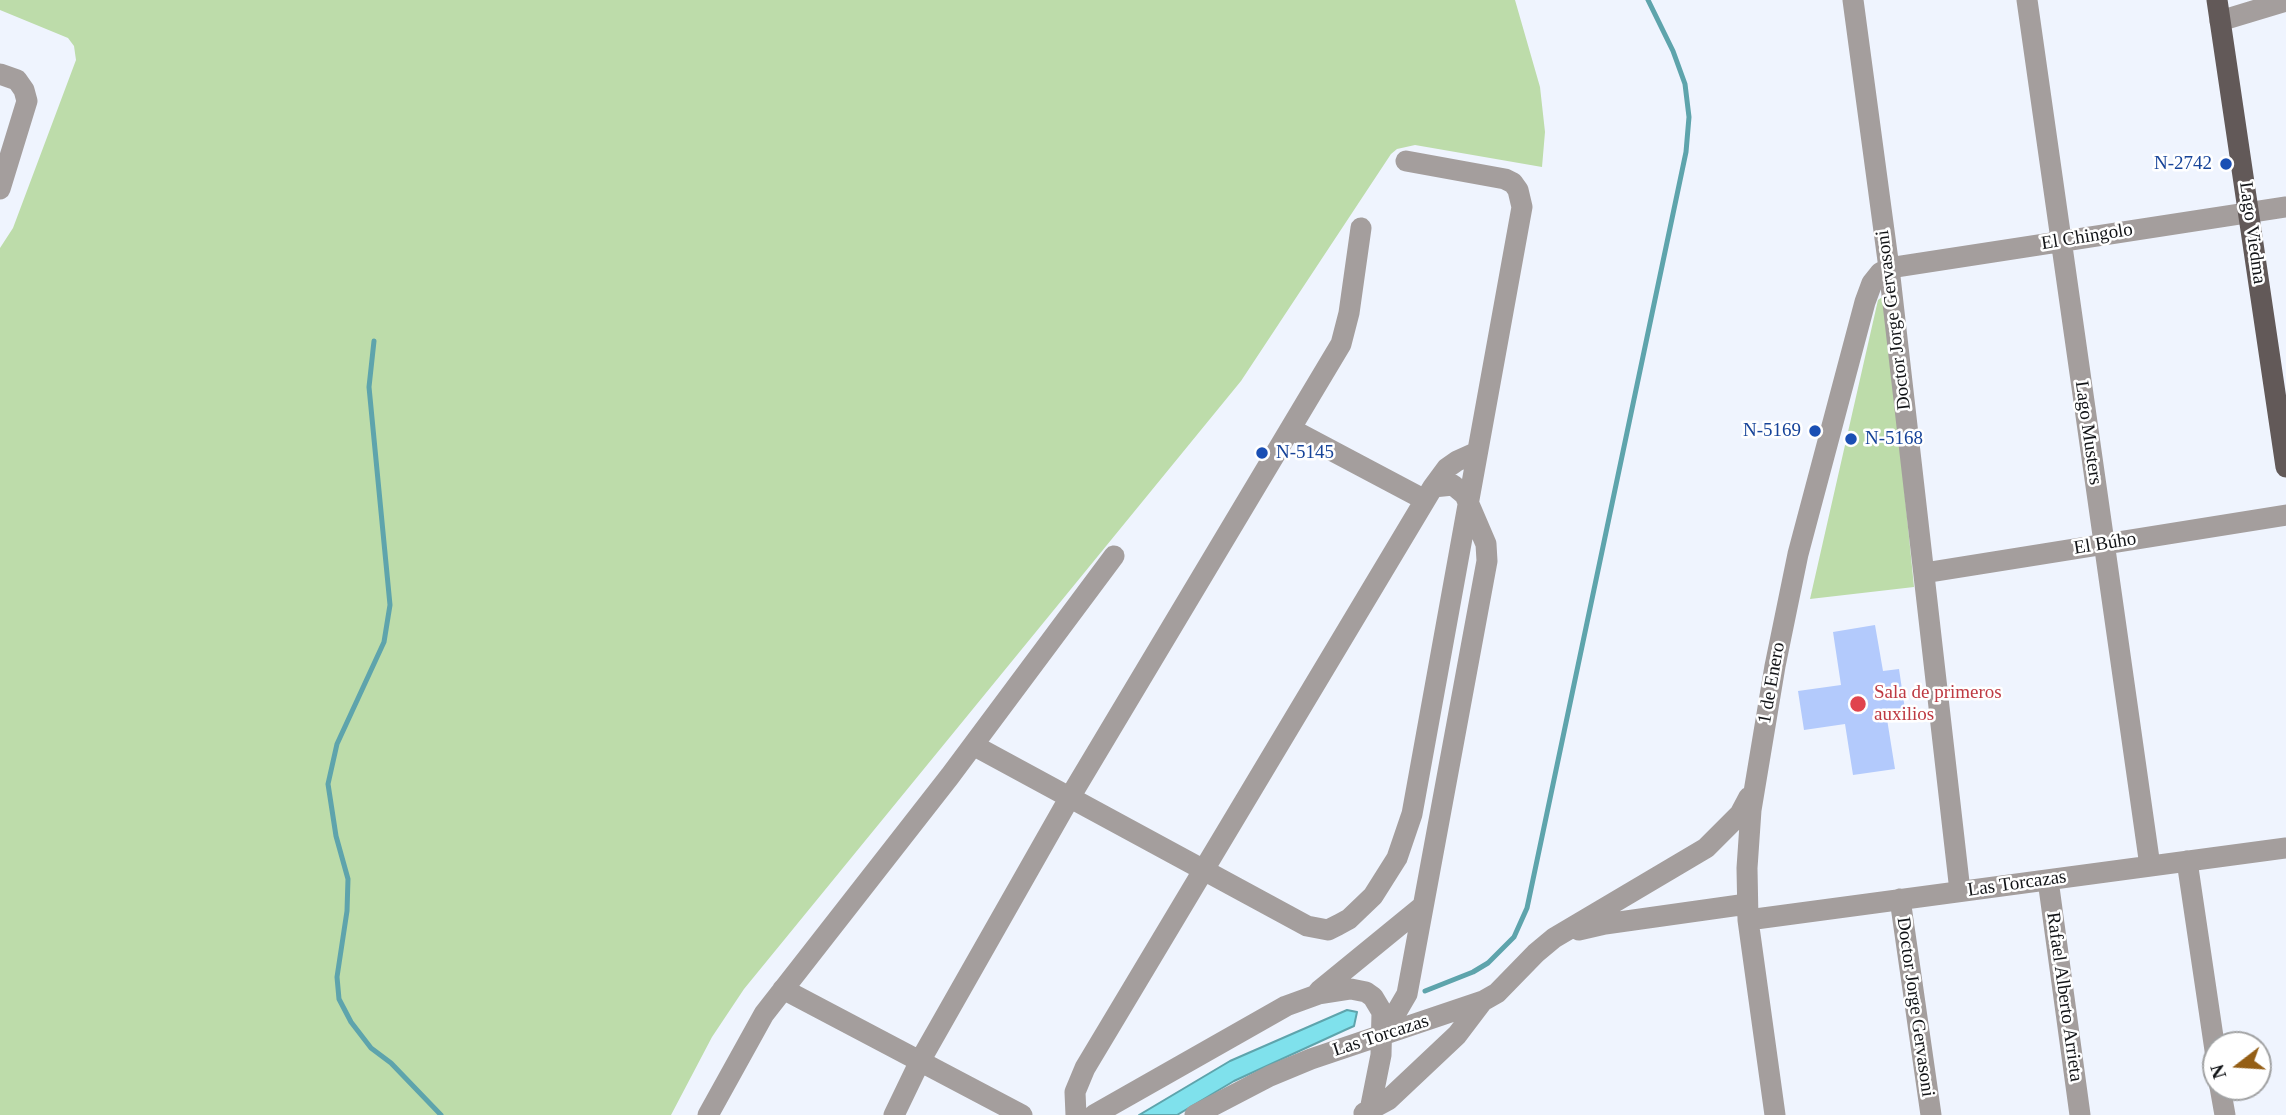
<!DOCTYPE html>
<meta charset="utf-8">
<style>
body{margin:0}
#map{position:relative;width:2286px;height:1115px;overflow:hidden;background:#eff4fe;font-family:Georgia,serif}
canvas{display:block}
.north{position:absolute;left:2202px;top:1031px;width:70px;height:70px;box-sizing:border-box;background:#fff;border:2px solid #a0a1a2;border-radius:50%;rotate:253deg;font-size:19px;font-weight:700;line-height:28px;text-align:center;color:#121417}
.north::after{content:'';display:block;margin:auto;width:24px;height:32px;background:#945e15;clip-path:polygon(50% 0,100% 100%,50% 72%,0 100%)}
</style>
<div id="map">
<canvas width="2286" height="1115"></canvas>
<div class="north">N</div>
</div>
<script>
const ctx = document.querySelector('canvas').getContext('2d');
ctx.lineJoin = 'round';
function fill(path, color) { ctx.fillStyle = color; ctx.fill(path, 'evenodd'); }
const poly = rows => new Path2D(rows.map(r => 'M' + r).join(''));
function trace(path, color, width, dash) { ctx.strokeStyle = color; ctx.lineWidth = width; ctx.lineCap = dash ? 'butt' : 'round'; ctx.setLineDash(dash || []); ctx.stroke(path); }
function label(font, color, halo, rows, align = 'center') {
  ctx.font = font + ' Georgia,serif'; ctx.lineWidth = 5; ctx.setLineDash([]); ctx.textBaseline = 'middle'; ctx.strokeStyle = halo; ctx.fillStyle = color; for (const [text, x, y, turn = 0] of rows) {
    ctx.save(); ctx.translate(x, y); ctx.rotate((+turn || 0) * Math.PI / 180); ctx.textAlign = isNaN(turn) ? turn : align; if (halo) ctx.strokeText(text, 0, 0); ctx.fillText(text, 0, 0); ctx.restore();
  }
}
fill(poly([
 [0,0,1515,0,1540,87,1545,132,1542,167,1415,145,1397,149,1391,154,1241,381,744,989,712,1037,671,1115,0,1115,0,248,13,228,76,60,74,46,68,38,0,10],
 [1885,295,1914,587,1810,599,1878,300]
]), '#bddcaa');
const water = poly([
 [1347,1010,1357,1012,1354,1026,1345,1030,1234,1081,1177,1115,1139,1115,1230,1061,1347,1010]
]);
fill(water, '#7fe1ec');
trace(water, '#5ea4ac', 2);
trace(poly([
 [374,341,369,387,390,605,384,642,337,744,328,784,336,836,348,879,347,911,337,977,339,999,351,1022,371,1048,391,1063,441,1115],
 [1425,991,1473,972,1488,963,1514,937,1527,908,1686,152,1689,117,1685,84,1673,51,1648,0]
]), '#5ea4ac', 5);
fill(poly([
 [1875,625,1883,671,1899,669,1906,716,1887,719,1895,769,1853,775,1845,724,1804,730,1798,691,1841,685,1833,632]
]), '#b3cafc');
trace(poly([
 [1853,0,1889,268,1960,891],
 [2027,0,2150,866],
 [2220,21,2286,1],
 [0,74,17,80,24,90,27,101,0,189],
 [1291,429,1425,500],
 [1924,573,2286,515],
 [973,745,1307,926,1328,930,1338,925,1349,919,1373,896,1397,858,1412,814,1522,207,1518,190,1513,183,1505,179,1406,161],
 [2187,861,2216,1057],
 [2048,880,2080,1115],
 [1900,899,1931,1115],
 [1748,920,2286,848],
 [1579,930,1605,924,1747,904],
 [783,989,1022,1115],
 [1319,991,1423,906],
 [1383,1035,1407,994,1487,561,1486,544,1465,495,1453,485,1433,487],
 [2220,1087,2225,1115],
 [1364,1113,1388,1100,1457,1035,1482,1002],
 [708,1115,764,1014,950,776,1114,556],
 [894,1115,920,1061,1070,797,1341,344,1349,313,1361,228],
 [1076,1115,1075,1092,1085,1068,1433,487,1447,468,1457,461,1477,452],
 [1094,1115,1286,1006,1319,994,1351,989,1366,992,1373,997,1382,1012,1381,1055,1369,1115],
 [1195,1115,1270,1076,1311,1059,1483,1001,1497,993,1536,953,1554,938,1706,848,1740,814,1749,797],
 [1775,1115,1748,920,1747,868,1751,810,1775,666,1798,554,1865,302,1872,283,1880,273,1889,268,2286,207]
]), '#a49e9d', 21);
trace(poly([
 [2217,0,2286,467]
]), '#625958', 21);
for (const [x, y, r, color] of [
 [2226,164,7,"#1a4fb4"],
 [1815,431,7,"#1a4fb4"],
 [1851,439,7,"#1a4fb4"],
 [1262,453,7,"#1a4fb4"],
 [1858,704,9,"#e0444e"]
]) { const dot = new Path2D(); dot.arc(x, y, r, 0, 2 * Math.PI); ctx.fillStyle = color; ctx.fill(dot); trace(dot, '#fff', 2.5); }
label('19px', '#164399', '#fff', [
 ["N-2742",2212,164],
 ["N-5169",1801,431],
 ["N-5168",1865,439,"left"],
 ["N-5145",1276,453,"left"]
], 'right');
label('19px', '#121417', '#fff', [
 ["Lago Viedma",2252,233,82],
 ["El Chingolo",2087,237,-9],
 ["Doctor Jorge Gervasoni",1894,320,-97],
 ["Lago Musters",2088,433,82],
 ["El Búho",2105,544,-9],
 ["1 de Enero",1772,683,-80],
 ["Las Torcazas",2017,884,-8],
 ["Rafael Alberto Arrieta",2064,997,82],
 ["Doctor Jorge Gervasoni",1915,1007,82],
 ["Las Torcazas",1381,1036,-18]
]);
label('19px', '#be3a42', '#fff', [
 ["Sala de primeros",1874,693],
 ["auxilios",1874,715]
], 'left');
</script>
